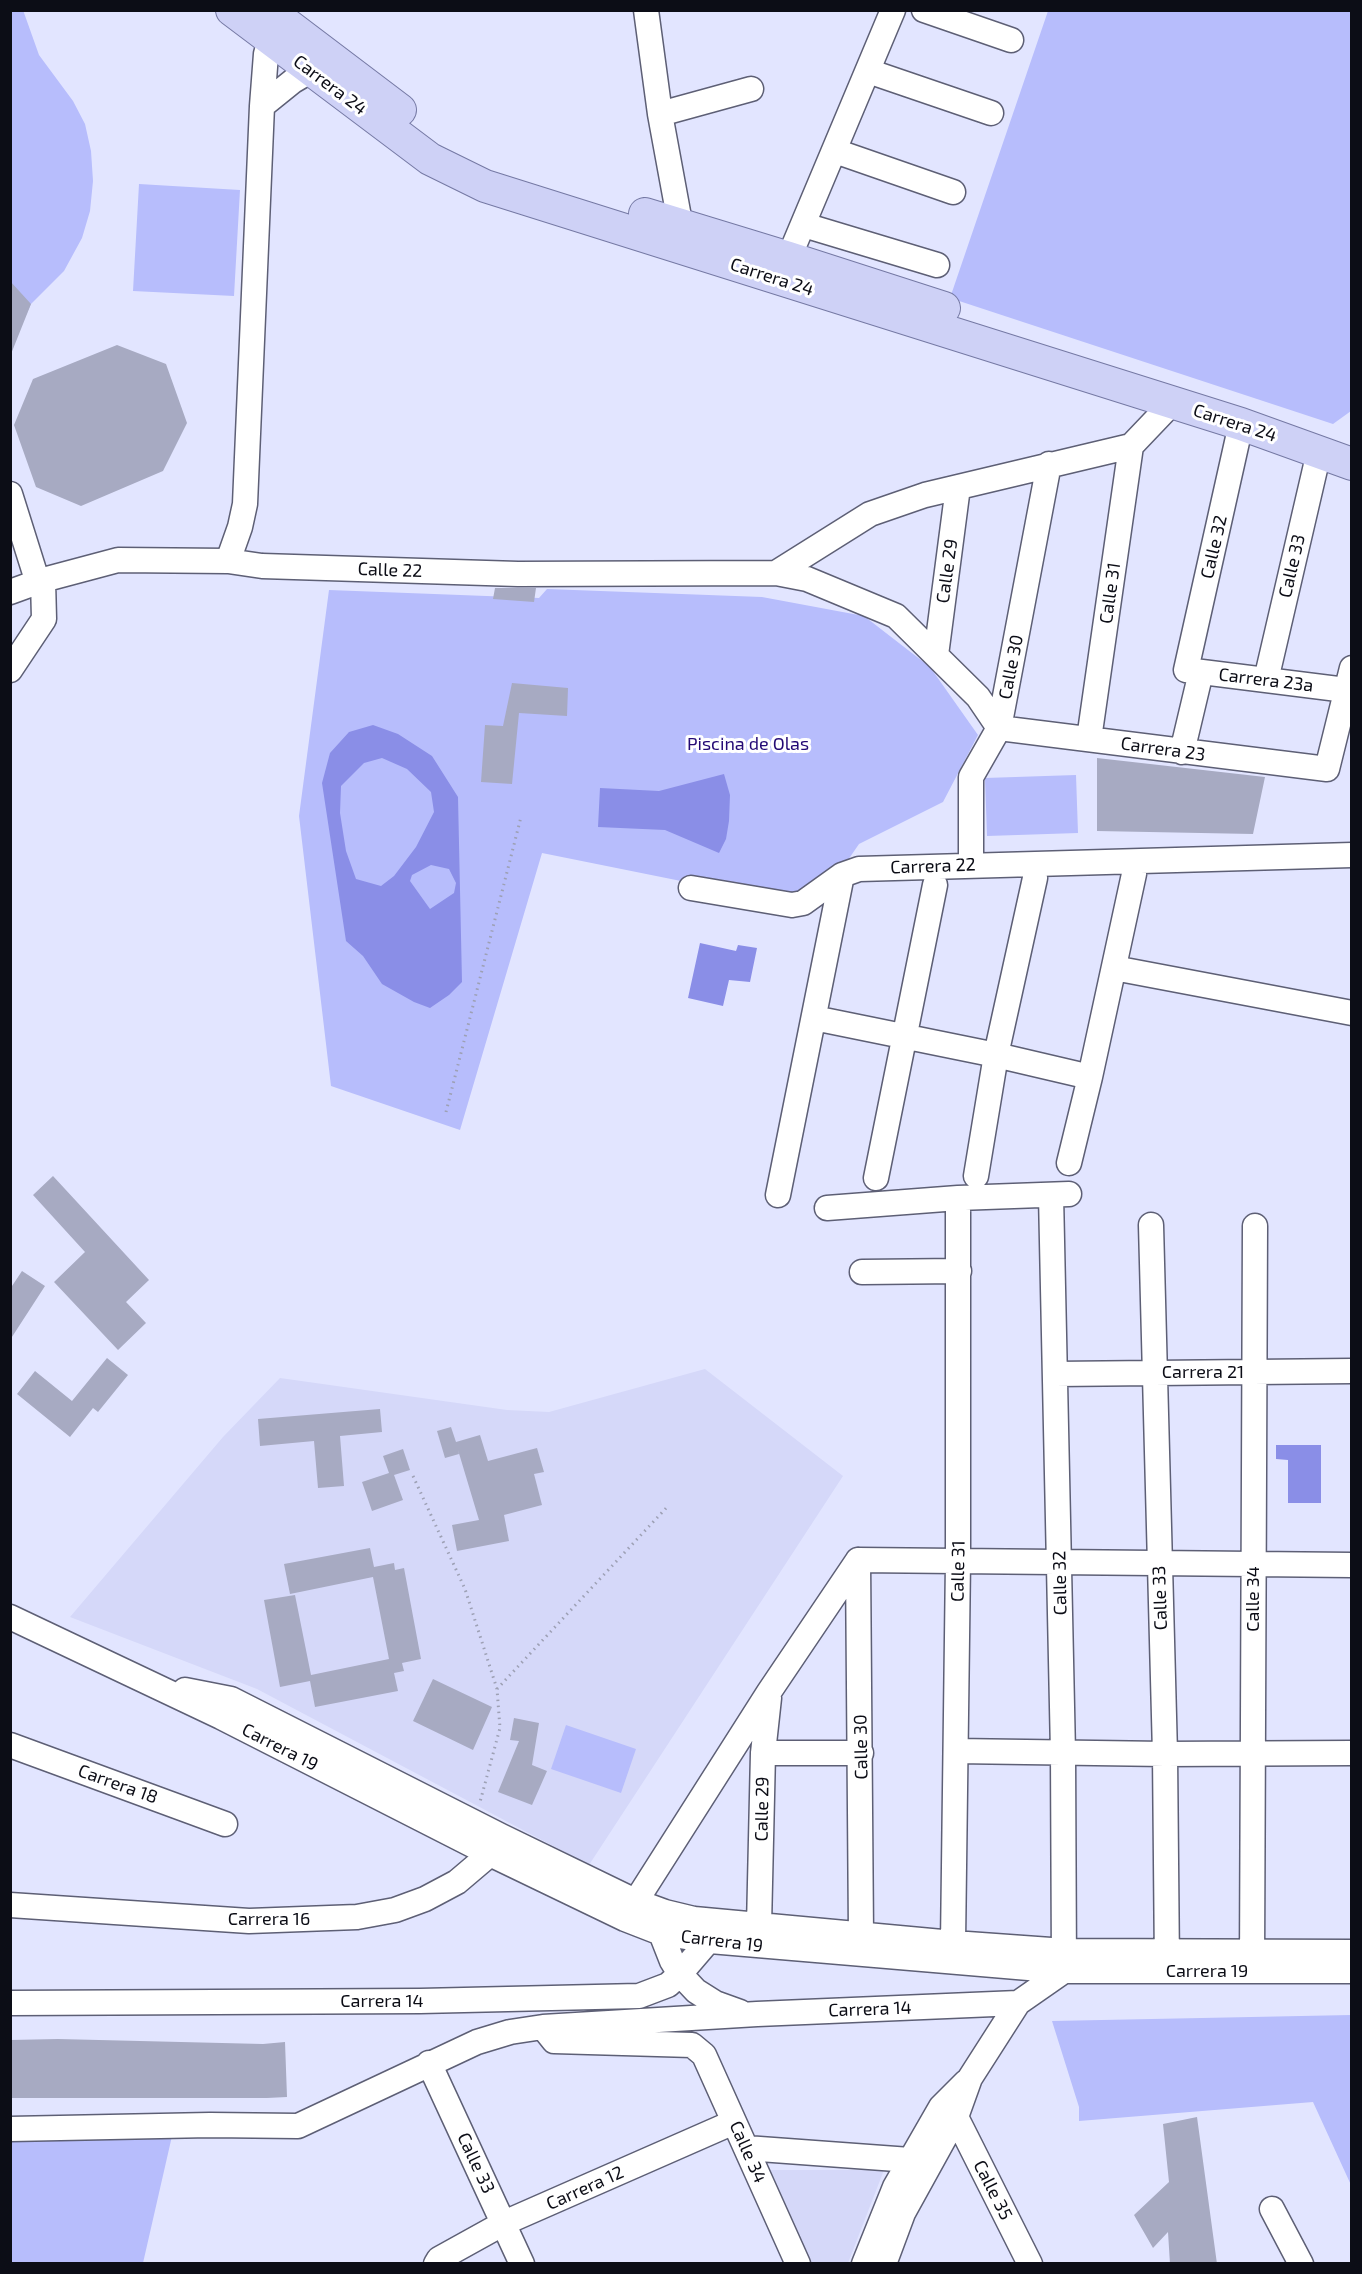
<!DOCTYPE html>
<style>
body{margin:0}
#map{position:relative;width:1362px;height:2274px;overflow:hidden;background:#e2e5ff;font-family:"Exo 2",sans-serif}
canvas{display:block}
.frame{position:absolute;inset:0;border:12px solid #0c0d16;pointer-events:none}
</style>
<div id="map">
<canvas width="1362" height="2274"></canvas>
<div class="frame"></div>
</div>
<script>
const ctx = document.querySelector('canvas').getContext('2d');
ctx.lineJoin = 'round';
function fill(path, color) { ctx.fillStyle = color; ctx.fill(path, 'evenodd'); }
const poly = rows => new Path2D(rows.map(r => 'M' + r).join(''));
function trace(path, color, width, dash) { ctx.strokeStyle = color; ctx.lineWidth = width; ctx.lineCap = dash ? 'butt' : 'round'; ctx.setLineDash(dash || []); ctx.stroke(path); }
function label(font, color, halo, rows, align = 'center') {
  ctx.font = font + ' "Exo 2",sans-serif'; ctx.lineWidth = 6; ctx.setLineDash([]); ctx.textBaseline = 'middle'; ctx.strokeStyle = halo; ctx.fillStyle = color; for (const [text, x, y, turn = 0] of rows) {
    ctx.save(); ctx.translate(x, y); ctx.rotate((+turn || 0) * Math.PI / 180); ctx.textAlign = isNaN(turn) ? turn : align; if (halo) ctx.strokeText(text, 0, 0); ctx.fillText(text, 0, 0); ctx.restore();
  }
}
fill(poly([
 [705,1369,843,1476,589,1865,257,1689,70,1617,223,1437,280,1378,507,1410,549,1412],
 [768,2170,884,2170,848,2263,812,2263]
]), '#d5d8f9');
fill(poly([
 [23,10,39,55,73,101,85,124,91,151,93,181,90,211,82,238,64,271,31,304,13,344,11,345,10,11],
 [1048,11,1351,11,1351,411,1333,424,950,298],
 [139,184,240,190,234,296,133,291],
 [547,589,762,597,864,616,930,667,978,735,943,802,859,844,815,908,542,853,460,1130,331,1086,299,816,329,590,539,598],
 [1076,775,1078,833,987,836,985,778],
 [566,1725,636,1749,621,1793,551,1769],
 [1351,2015,1351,2185,1313,2102,1079,2121,1079,2107,1052,2021],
 [172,2136,143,2263,11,2263,10,2140]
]), '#b7bdfc');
fill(poly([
 [373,725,398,734,432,756,458,797,462,982,449,995,430,1008,414,1002,382,984,363,956,346,941,322,783,330,753,349,732],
 [382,758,407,769,431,792,434,812,416,847,394,876,381,886,356,879,346,851,340,813,341,786,364,763],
 [431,865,449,869,456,883,454,893,430,909,410,881,412,875],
 [724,774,730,795,729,821,726,839,719,853,665,830,598,827,600,788,659,791],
 [700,943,736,951,738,945,757,948,750,982,729,980,723,1006,688,998],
 [1276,1445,1321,1445,1321,1503,1288,1503,1288,1460,1276,1459]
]), '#8a8ee7');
fill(poly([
 [10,281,31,304,11,354,10,354],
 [117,345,166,364,187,423,163,471,81,506,36,487,14,425,33,379],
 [495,588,536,588,534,602,493,599],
 [512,683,568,688,567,716,519,713,512,784,481,782,485,725,503,726],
 [1097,758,1265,777,1253,834,1097,831],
 [53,1176,149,1280,126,1302,146,1323,118,1350,54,1282,85,1252,33,1195],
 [22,1271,45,1286,10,1340,10,1289],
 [107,1358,128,1375,98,1412,93,1408,70,1437,17,1394,35,1371,72,1401],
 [380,1409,382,1432,340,1436,344,1486,318,1488,314,1441,260,1446,258,1419],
 [451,1427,456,1442,480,1435,488,1461,537,1448,544,1472,534,1474,542,1505,504,1515,509,1541,457,1551,452,1525,479,1520,458,1450,459,1454,445,1458,437,1431],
 [403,1449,410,1470,394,1475,403,1500,372,1511,362,1482,389,1473,383,1456],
 [370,1548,374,1567,394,1563,395,1570,404,1568,421,1659,402,1663,404,1671,394,1673,398,1691,315,1707,310,1681,280,1687,264,1600,295,1595,311,1675,389,1659,373,1577,290,1594,284,1564],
 [433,1679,492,1707,473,1750,413,1721],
 [514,1718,539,1723,532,1765,547,1771,532,1805,498,1792,519,1741,510,1740],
 [58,2039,263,2044,285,2042,287,2097,267,2098,10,2098,10,2040],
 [1197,2117,1217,2264,1170,2264,1168,2232,1153,2248,1134,2215,1169,2182,1163,2124]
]), '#a7aac2');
const minor = poly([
 [646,10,660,114,683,239],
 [924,10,1011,40],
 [868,71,991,113],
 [262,106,293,81,310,71],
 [660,114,751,89],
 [835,151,953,192],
 [804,225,937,265],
 [782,274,893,10],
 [1241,424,1186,670,1346,690],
 [10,494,38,583],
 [228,561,240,527,245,504,262,106,266,54,270,40],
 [776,573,870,514,925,495,1131,446,1172,403],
 [10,592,43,580,118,560,228,561,262,566,518,574,776,573,807,579,896,616,978,697,999,728],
 [936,655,958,487],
 [10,670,44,619,43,580],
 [1266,680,1319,452],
 [999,728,1327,769,1352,668],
 [1089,739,1131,446],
 [1182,752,1201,672],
 [971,865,971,777,999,728,1049,464],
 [691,888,792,905,803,903,842,875,859,869,1352,855],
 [1114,968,1352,1013],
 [814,1018,996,1055,1090,1077],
 [1069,1163,1090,1077,1134,874],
 [976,1176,996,1055,1035,878],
 [876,1178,935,885],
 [778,1195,842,875],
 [827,1208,958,1198,1069,1194],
 [1151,1225,1165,1754,1167,1967],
 [862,1272,959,1271],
 [1055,1374,1352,1371],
 [858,1560,1352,1565],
 [858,1560,861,1935],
 [10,1617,221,1717,490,1854,625,1919,661,1933,710,1941,1064,1971,1352,1971],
 [185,1690,231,1699,501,1836,635,1901,665,1912,694,1919,953,1943,1065,1951,1352,1952],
 [10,1745,225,1824],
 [956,1751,1165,1754,1352,1753],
 [763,1753,861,1753],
 [10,1905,249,1921,357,1917,395,1910,425,1899,457,1882,490,1854,497,1843],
 [629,1912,769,1692,858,1560],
 [759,1926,763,1753,769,1698],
 [661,1933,672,1961,680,1974,696,1991,715,2003,740,2012],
 [953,1943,958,1561,958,1198],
 [1252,1965,1255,1226],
 [10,2003,420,2001,639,1996,668,1985,680,1974,716,1932],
 [546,2031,554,2041,692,2045,704,2055,798,2264],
 [429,2063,522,2264],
 [956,2117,1030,2264],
 [10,2129,210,2125,298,2126,477,2042,510,2032,543,2027,757,2014,1018,2003],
 [746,2148,910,2160,922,2166],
 [1272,2209,1301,2264],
 [436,2264,439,2259,504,2223,734,2122],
 [864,2264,895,2187,941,2107,966,2082],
 [884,2264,903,2213,956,2117,970,2078,1018,2003,1064,1971,1063,1753,1051,1195]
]);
const major = poly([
 [232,10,430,159,485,186,1241,424,1352,464],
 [268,10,400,110],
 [645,214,789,258,944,308]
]);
trace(minor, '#5d5f75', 27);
trace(major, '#7579a4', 34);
trace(poly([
 [446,1112,521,817],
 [413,1476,465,1589,497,1689,500,1728,480,1802],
 [497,1689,669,1505]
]), '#9da0b4', 3, [1.5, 4.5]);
trace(minor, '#fff', 24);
trace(major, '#ced1f6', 32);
label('18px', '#0c0d16', '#fff', [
 ["Carrera 24",330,85,37],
 ["Carrera 24",772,277,18],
 ["Carrera 24",1235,423,18],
 ["Calle 32",1214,547,-77],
 ["Calle 33",1292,566,-77],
 ["Calle 22",390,570,2],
 ["Calle 29",947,571,-82],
 ["Calle 31",1110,593,-82],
 ["Calle 30",1011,667,-79],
 ["Carrera 23a",1266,680,7],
 ["Carrera 23",1163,749,8],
 ["Carrera 22",933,866,-2],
 ["Carrera 21",1203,1372],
 ["Calle 31",958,1571,-89],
 ["Calle 32",1060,1583,-91],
 ["Calle 33",1160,1598,-92],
 ["Calle 34",1253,1599,-90],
 ["Carrera 19",280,1747,27],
 ["Calle 30",861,1747,-91],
 ["Carrera 18",118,1784,20],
 ["Calle 29",762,1809,-89],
 ["Carrera 16",269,1919],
 ["Carrera 19",722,1941,7],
 ["Carrera 19",1207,1971],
 ["Carrera 14",382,2001],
 ["Carrera 14",870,2009,-2],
 ["Calle 34",748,2152,66],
 ["Calle 33",476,2163,65],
 ["Carrera 12",585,2188,-24],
 ["Calle 35",993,2190,63]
]);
label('18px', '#240a75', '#fff', [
 ["Piscina de Olas",748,744]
]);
</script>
